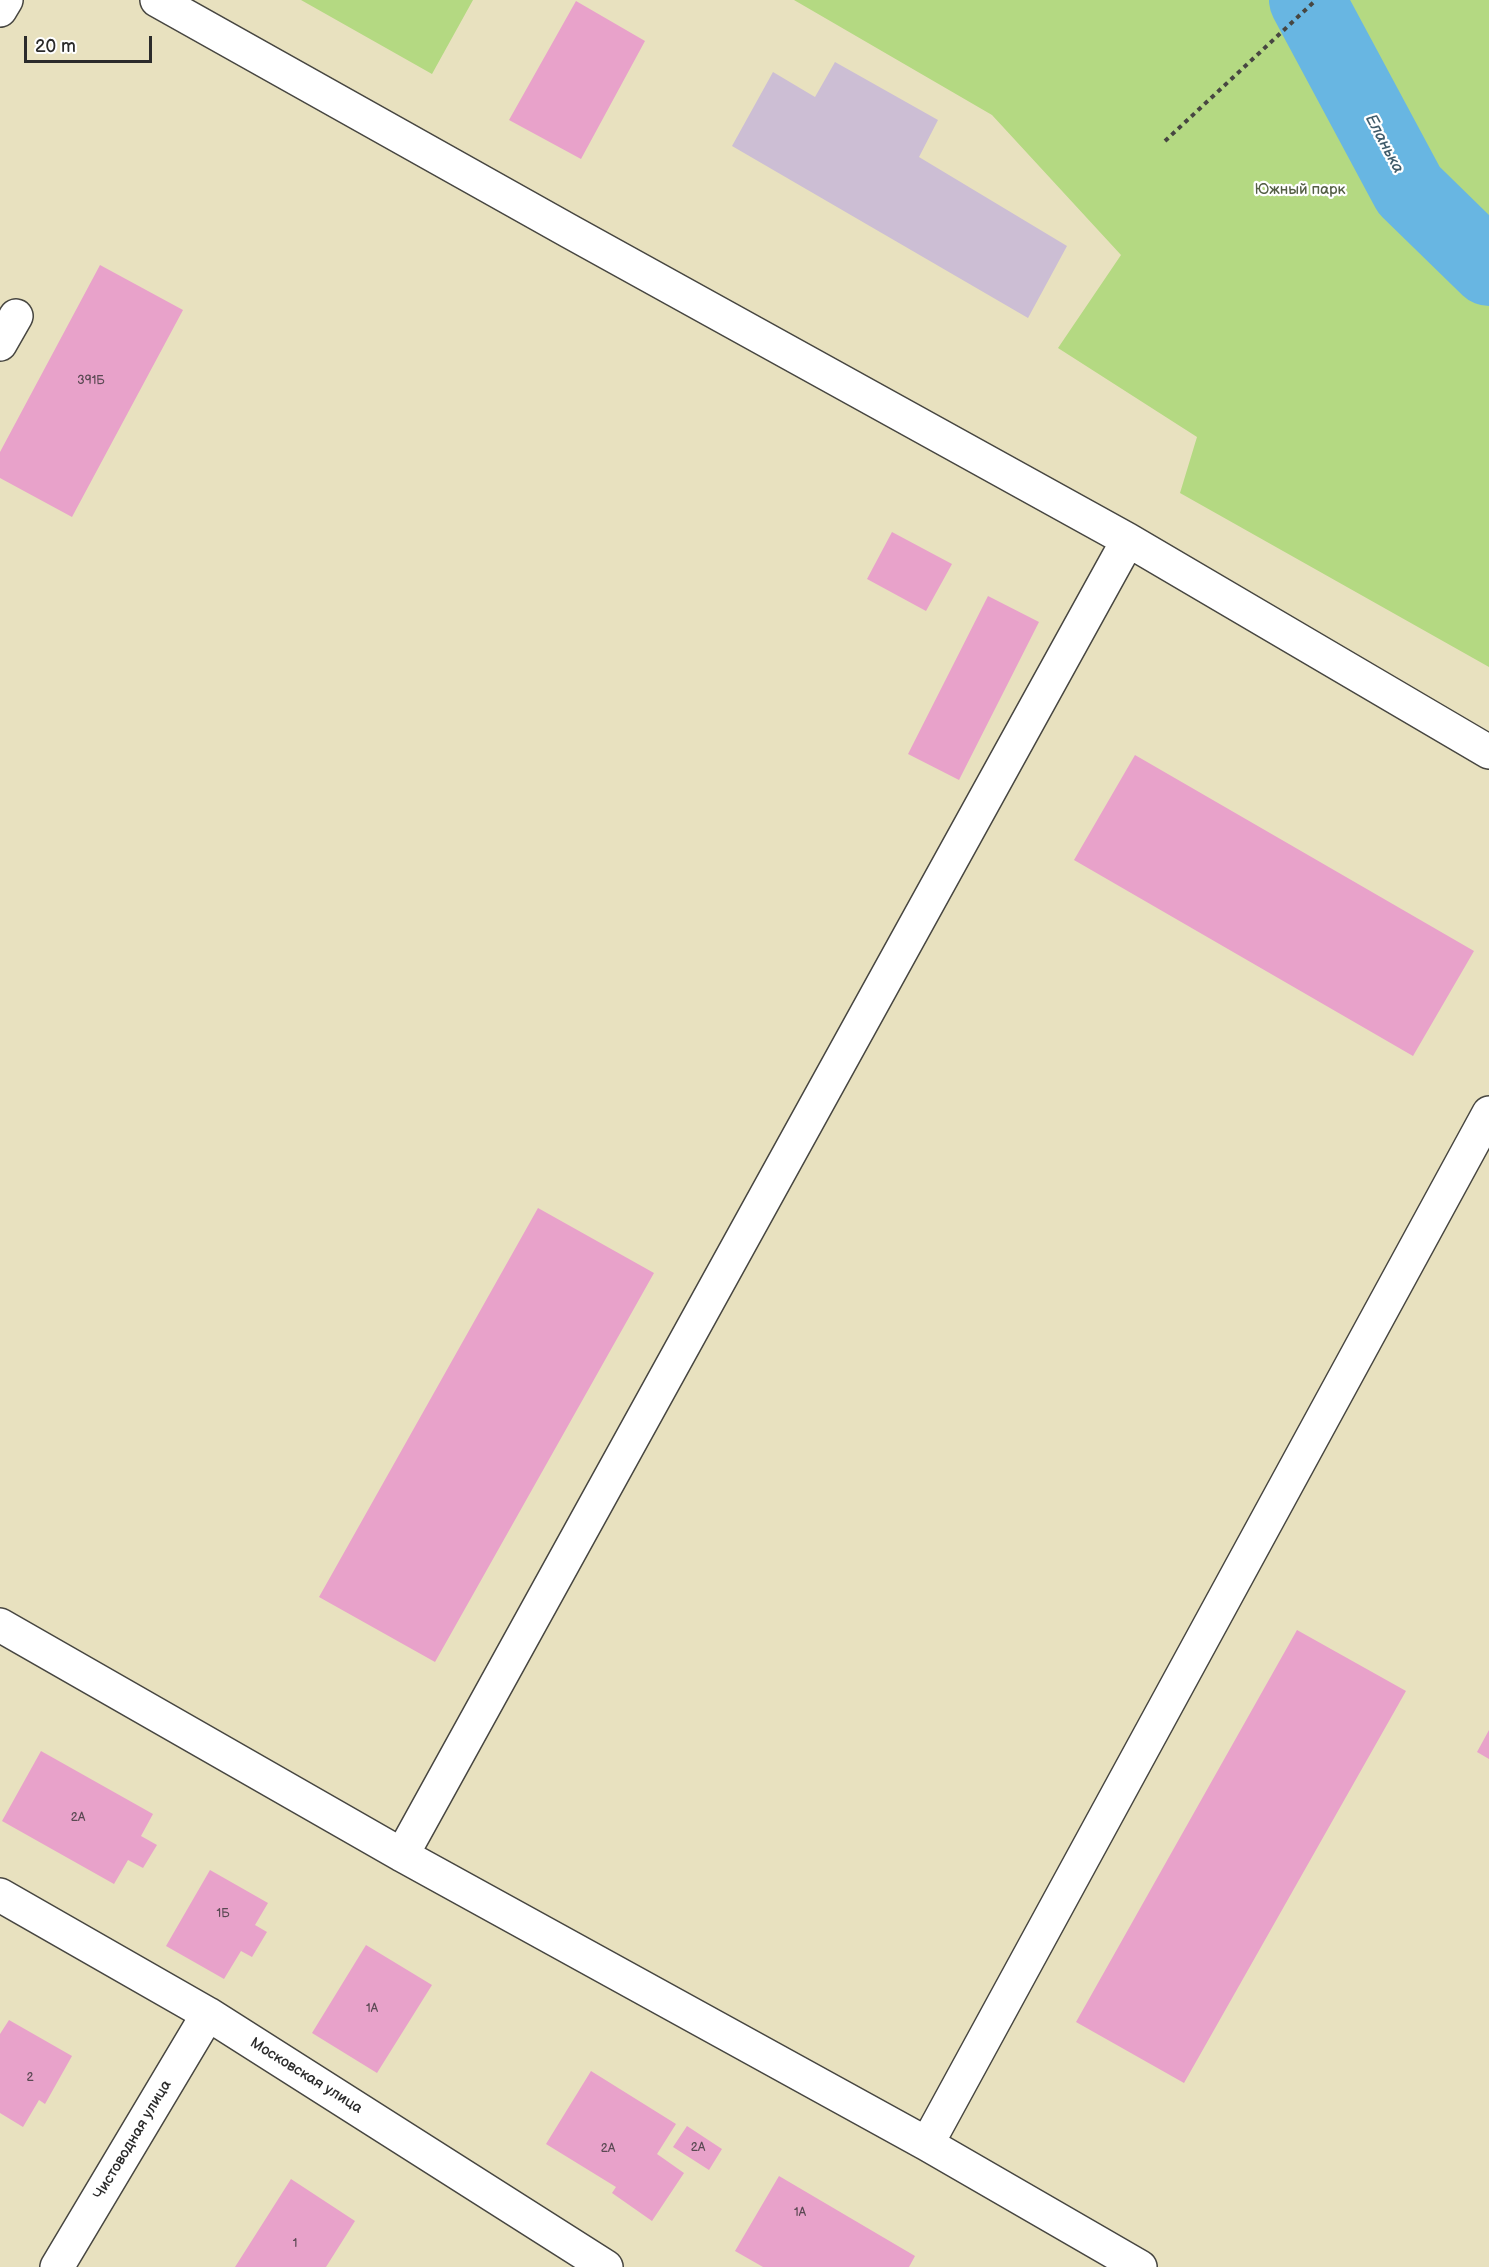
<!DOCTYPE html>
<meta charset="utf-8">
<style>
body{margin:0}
#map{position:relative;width:1489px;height:2267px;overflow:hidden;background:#e8e1bf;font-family:"Balsamiq Sans",sans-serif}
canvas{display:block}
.scale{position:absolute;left:24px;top:36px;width:128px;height:27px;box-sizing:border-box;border:3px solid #2b2b2b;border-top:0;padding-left:8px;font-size:18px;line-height:21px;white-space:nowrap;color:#2b2b2b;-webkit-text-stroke:4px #fff;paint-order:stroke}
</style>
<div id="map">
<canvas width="1489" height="2267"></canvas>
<div class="scale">20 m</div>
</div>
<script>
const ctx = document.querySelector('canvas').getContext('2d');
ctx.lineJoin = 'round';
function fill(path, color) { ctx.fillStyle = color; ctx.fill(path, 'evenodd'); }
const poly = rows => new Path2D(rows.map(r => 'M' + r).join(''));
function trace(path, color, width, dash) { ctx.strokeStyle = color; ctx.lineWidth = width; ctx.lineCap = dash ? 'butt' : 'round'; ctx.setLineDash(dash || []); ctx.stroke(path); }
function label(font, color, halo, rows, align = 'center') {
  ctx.font = font + ' "Balsamiq Sans",sans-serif'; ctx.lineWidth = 4.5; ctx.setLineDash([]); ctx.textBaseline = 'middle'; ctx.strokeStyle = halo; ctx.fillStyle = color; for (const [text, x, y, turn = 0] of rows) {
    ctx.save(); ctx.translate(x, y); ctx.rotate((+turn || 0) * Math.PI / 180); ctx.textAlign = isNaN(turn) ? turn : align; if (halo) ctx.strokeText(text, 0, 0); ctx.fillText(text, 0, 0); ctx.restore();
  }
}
fill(poly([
 [835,62,938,120,919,157,1067,246,1028,318,732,146,773,72,815,97]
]), '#ccbed4');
fill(poly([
 [301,0,473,0,432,74],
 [794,0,1489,0,1489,667,1180,493,1197,437,1058,348,1121,255,992,115]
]), '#b4d982');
trace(poly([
 [1307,0,1409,190,1489,268]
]), '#68b6e2', 76);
fill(poly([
 [576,1,645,41,581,159,509,120],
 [100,265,183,310,72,517,0,478,0,452],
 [892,532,952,564,926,611,867,579],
 [988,596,1039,622,959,780,908,754],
 [1135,755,1474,951,1413,1056,1074,860],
 [538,1208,654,1273,435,1662,319,1597],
 [1297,1630,1406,1691,1184,2083,1076,2022],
 [1489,1730,1489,1759,1477,1752],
 [41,1751,153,1814,141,1836,157,1845,143,1868,128,1860,114,1884,2,1821],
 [210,1870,268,1903,255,1925,267,1932,252,1957,241,1951,224,1979,166,1946],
 [366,1945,432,1985,377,2073,312,2033],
 [9,2020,72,2056,45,2104,39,2100,23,2127,0,2113,0,2034],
 [591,2071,676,2124,657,2154,684,2173,652,2221,612,2193,616,2187,546,2144],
 [687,2126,722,2149,709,2170,673,2147],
 [779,2176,915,2256,909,2267,763,2267,735,2251],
 [291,2179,355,2221,326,2267,235,2267]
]), '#e8a2ca');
const minor = poly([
 [157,0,569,231,1128,540,1489,752],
 [0,10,6,0],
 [0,344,16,316],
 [0,1625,402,1855,927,2144,1140,2267],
 [402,1855,1128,540],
 [0,1895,208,2014,606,2267],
 [927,2144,1489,1113],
 [57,2267,208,2014]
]);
trace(minor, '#474641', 36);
trace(poly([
 [1165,141,1316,0]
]), '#474641', 4, [4.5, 4.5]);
trace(minor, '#fff', 33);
label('12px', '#5a4953', null, [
 ["391Б",91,381],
 ["2А",78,1818],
 ["1Б",223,1914],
 ["1А",372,2009],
 ["2",30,2078],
 ["2А",698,2148],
 ["2А",608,2149],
 ["1А",800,2213],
 ["1",295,2244]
]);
label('15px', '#545f45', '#fff', [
 ["Южный парк",1300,190]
]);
label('15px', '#2b2b2b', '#fff', [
 ["Московская улица",306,2076,32],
 ["Чистоводная улица",133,2140,-59]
]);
label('italic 16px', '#405c6b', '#fff', [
 ["Еланька",1384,144,62]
]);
</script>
